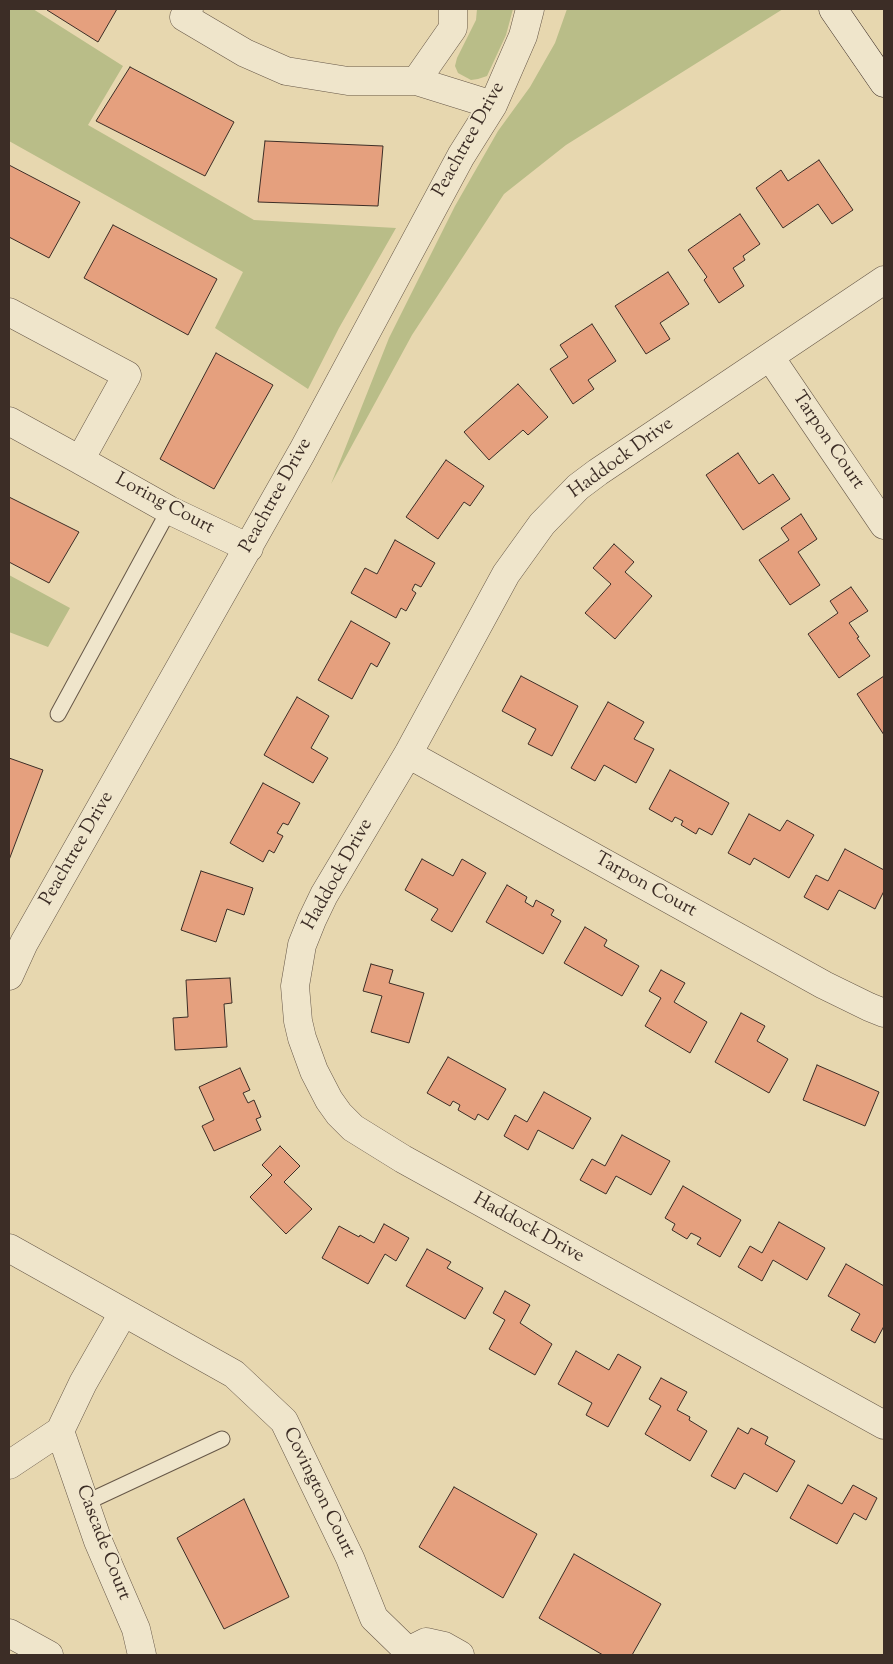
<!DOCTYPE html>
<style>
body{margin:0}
#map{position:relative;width:893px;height:1664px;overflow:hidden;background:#e7d7af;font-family:"Sorts Mill Goudy",serif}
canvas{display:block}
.frame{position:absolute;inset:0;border:10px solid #3c2d26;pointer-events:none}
</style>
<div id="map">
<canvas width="893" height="1664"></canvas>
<div class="frame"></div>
</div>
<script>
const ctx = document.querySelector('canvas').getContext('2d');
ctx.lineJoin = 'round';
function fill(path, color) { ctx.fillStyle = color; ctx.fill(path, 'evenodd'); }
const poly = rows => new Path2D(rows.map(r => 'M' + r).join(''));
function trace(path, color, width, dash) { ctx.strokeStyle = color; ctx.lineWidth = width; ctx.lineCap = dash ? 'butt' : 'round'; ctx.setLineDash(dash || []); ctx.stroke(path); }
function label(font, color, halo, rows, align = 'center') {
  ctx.font = font + ' "Sorts Mill Goudy",serif'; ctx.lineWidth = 4; ctx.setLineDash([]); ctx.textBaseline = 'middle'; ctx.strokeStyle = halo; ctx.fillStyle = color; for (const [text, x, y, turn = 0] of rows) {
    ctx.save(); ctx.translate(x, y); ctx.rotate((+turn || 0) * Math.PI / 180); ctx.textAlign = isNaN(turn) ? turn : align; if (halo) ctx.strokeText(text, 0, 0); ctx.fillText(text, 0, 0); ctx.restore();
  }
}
fill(poly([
 [9,9,33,9,123,66,88,125,254,220,396,228,339,328,308,389,215,328,243,272,9,141],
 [477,9,513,9,506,35,487,76,478,79,471,80,458,73,455,66,457,58,476,20],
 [567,9,783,9,566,145,504,194,412,335,331,484,389,338,455,206,498,131,530,87,555,43],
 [9,575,70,608,48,647,9,632]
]), '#b9bd88');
const building = poly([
 [47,9,117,9,98,42,47,10,47,9],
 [130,67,234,122,205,176,96,121,130,67],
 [265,141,383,146,378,206,258,202,265,141],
 [819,160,853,210,832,224,818,204,783,228,756,188,781,170,788,181,819,160],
 [9,165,80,202,49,258,9,237,9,165],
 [740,214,760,244,743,256,745,260,733,268,744,286,719,303,704,280,707,277,688,250,740,214],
 [113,225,217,279,188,335,84,278,113,225],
 [668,272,689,304,660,323,670,339,646,354,615,306,668,272],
 [592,324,616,361,588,380,594,389,573,404,550,369,568,357,560,345,592,324],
 [216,353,273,385,214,489,160,459,216,353],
 [518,384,548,417,528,435,523,430,489,460,464,432,518,384],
 [738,453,759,484,773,474,790,499,743,530,706,475,738,453],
 [446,460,484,486,470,506,464,502,438,539,406,517,446,460],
 [9,497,79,532,49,583,9,562,9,497],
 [801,514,817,539,798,552,820,585,790,605,759,560,789,540,781,528,801,514],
 [395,540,435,563,421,587,415,584,412,590,416,593,406,611,401,608,396,618,351,593,365,568,377,574,395,540],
 [614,544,634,562,625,572,652,596,615,639,585,613,611,584,593,568,614,544],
 [851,587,868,611,849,623,859,637,857,638,870,656,839,678,808,634,838,613,830,601,851,587],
 [351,621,390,643,377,667,371,663,352,699,318,680,351,621],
 [521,676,578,706,552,756,528,744,536,729,502,711,521,676],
 [884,676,884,735,857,694,884,676],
 [297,697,329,716,311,748,328,758,313,783,264,755,297,697],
 [608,702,644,722,634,739,654,749,636,783,604,765,595,781,571,768,608,702],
 [9,758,43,770,9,860,9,758],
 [670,770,729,803,712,835,699,828,696,834,681,825,683,821,675,817,672,822,649,809,670,770],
 [263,783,300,803,288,825,283,823,277,833,283,836,274,853,269,850,263,862,230,843,263,783],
 [749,814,780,831,787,820,814,835,789,878,754,858,750,865,728,853,749,814],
 [845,849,884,870,884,891,875,909,839,890,828,910,804,897,816,875,828,881,845,849],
 [422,859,453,876,462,859,486,873,452,932,431,920,438,909,405,890,422,859],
 [201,871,253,888,244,915,227,909,216,942,181,930,201,871],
 [507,885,527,897,525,902,533,907,536,900,554,910,551,915,561,921,543,954,486,922,507,885],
 [585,927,607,940,604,946,639,966,622,996,564,963,585,927],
 [371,964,393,970,389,983,424,993,409,1043,371,1032,382,996,363,991,371,964],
 [661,970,685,983,674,1002,707,1022,690,1053,645,1026,661,998,649,991,661,970],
 [230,978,232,1003,224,1004,227,1047,175,1050,173,1018,188,1017,186,980,230,978],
 [741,1013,765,1026,757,1041,788,1059,769,1093,715,1062,741,1013],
 [448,1057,506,1089,488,1120,478,1114,475,1120,458,1110,460,1105,453,1101,450,1106,427,1093,448,1057],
 [817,1065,879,1092,865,1126,803,1100,817,1065],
 [240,1068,250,1090,243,1093,248,1103,254,1100,261,1117,256,1119,261,1130,214,1151,202,1126,214,1120,199,1087,240,1068],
 [544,1092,591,1118,573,1149,538,1130,528,1150,504,1136,515,1115,527,1122,544,1092],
 [622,1135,670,1161,651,1195,616,1176,606,1194,580,1180,592,1159,605,1166,622,1135],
 [280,1146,300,1166,284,1182,312,1209,286,1234,250,1197,272,1175,262,1165,280,1146],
 [683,1186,741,1220,720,1257,697,1244,701,1238,691,1233,687,1239,672,1230,675,1224,665,1218,683,1186],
 [779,1222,825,1248,807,1280,773,1260,762,1281,738,1267,750,1246,762,1253,779,1222],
 [384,1224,409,1238,396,1261,385,1254,368,1284,322,1258,339,1226,359,1237,360,1235,374,1243,384,1224],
 [427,1249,451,1262,447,1268,483,1288,465,1319,406,1286,427,1249],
 [846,1264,884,1286,884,1326,875,1343,851,1330,860,1314,828,1296,846,1264],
 [505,1291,530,1305,520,1323,552,1344,535,1375,489,1349,505,1320,493,1313,505,1291],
 [576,1351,609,1370,618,1354,641,1367,608,1427,586,1415,592,1403,558,1384,576,1351],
 [661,1378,687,1392,677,1410,690,1417,689,1420,707,1431,690,1461,645,1434,661,1406,649,1399,661,1378],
 [738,1428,748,1434,751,1428,768,1437,765,1444,795,1461,777,1492,744,1473,735,1489,711,1476,738,1428],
 [808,1485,842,1504,853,1485,877,1498,866,1520,854,1513,837,1544,790,1518,808,1485],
 [454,1487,537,1534,503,1598,419,1547,454,1487],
 [244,1499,289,1597,224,1629,177,1538,244,1499],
 [574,1554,661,1604,632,1655,603,1655,539,1618,574,1554]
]);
fill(building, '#e5a07e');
trace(building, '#3c2d26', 1);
const lane = poly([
 [58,714,169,510],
 [85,1503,222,1439]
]);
const street = poly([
 [189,9,184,17,245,53,286,71,348,81,416,81,453,28,453,9],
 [416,81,493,105],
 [884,280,598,472,578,487,542,524,506,574,408,754,324,895,312,920,302,945,295,986,298,1021,302,1038,314,1071,329,1100,339,1114,353,1128,403,1159,884,1425],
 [9,312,127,375,80,460,9,421],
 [770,357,884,525],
 [80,460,169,510,249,548],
 [408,754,824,985,869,1007,884,1013],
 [9,976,24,943,302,452,461,156,493,105,523,36,530,9],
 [9,1248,234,1374,284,1421,350,1558,374,1618,408,1651],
 [60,1431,83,1383,123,1313],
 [9,1465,60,1431,98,1541,136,1629,142,1655],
 [9,1633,49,1655],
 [406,1655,408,1651,426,1642,444,1646,460,1655]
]);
const secondary = poly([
 [833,9,884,83]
]);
trace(lane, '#675848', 17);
trace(street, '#675848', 29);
trace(secondary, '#3c2d26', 29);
trace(lane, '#efe5cb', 15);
trace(street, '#efe5cb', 28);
trace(secondary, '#efe5cb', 28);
label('19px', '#3c2d26', '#efe5cb', [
 ["Peachtree Drive",470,140,-61],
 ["Tarpon Court",827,441,56],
 ["Haddock Drive",622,459,-36],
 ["Peachtree Drive",277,496,-61],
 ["Loring Court",164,505,28],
 ["Peachtree Drive",78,849,-60],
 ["Haddock Drive",339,875,-61],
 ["Tarpon Court",645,886,29],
 ["Haddock Drive",528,1229,29],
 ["Covington Court",318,1493,64],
 ["Cascade Court",102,1543,69]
]);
</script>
